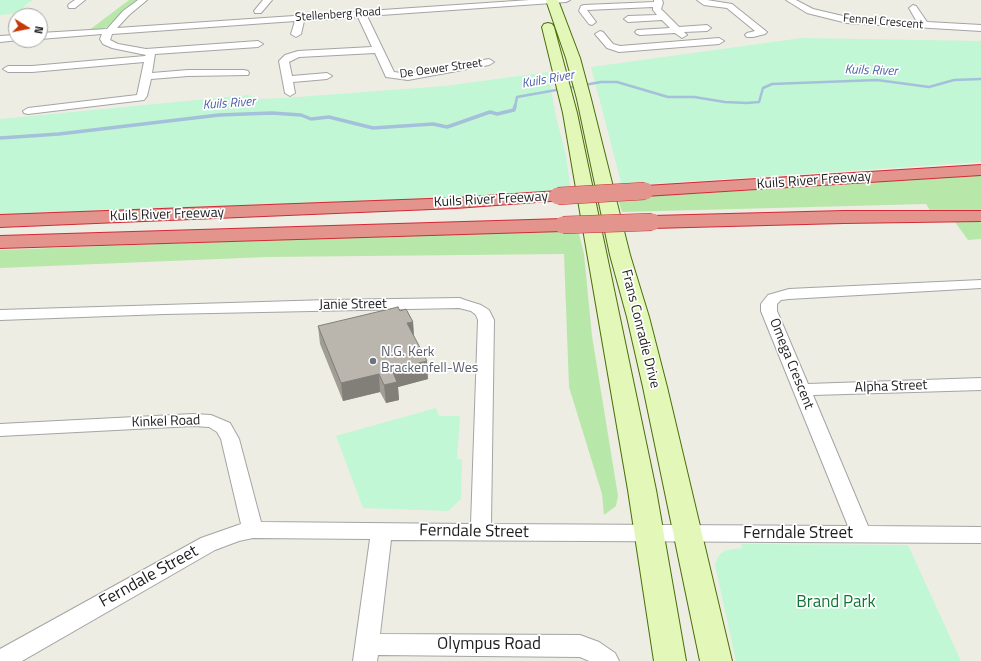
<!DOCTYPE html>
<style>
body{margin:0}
#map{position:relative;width:981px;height:661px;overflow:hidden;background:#eeede3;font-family:"Titillium Web",sans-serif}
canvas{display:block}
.north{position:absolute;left:8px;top:8px;width:40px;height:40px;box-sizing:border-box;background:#fff;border:1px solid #a5a5a5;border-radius:50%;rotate:100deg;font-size:11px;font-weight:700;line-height:16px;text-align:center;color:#1d1d1d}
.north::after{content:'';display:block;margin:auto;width:14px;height:18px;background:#c33a07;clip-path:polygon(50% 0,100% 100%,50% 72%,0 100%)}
</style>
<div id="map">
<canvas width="981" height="661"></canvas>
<div class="north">N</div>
</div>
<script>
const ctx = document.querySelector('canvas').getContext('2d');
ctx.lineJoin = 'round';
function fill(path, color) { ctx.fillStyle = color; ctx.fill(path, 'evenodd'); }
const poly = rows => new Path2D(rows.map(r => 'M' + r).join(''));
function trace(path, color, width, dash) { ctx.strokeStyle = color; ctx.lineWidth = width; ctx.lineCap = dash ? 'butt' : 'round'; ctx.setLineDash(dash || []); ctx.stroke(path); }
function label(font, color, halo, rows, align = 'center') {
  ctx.font = font + ' "Titillium Web",sans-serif'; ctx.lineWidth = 3.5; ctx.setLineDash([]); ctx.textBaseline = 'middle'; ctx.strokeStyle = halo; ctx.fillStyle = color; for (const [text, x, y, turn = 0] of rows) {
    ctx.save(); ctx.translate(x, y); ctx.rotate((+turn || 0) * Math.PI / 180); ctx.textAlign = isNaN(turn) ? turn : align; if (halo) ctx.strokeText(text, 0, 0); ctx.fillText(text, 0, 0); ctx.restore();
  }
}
fill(poly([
 [129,0,138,0,123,11,107,27,100,30,88,31],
 [981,174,981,213,931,212,926,204,622,212,618,198,822,186,827,183],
 [981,221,981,239,968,240,955,222],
 [578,230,584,254,592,336,618,496,616,506,604,515,602,494,569,387,564,254,267,257,0,268,0,250,447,233]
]), '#b8e7aa');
fill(poly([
 [0,0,33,0,25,5,22,13,0,15],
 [802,38,981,41,981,162,622,186,591,67],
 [548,72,556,117,565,151,571,190,432,199,0,214,0,119,248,95,260,99,284,98,445,86],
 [436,408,439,416,460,416,457,459,462,459,461,499,448,511,363,508,336,436],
 [741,544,908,545,961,661,736,661,715,565,717,559,721,553,727,550,742,548]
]), '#c1f7d4');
trace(poly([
 [515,107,517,97,601,82,617,82,668,97,694,97,725,102,747,103,759,102,763,88,772,84,877,80,929,87,954,80,981,79]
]), '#a5c0da', 2.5);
trace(poly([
 [0,138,59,134,219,115,272,113,301,115,311,119,329,117,373,128,433,124,447,127,490,112,497,114,514,110,515,106]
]), '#a5c0da', 3.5);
const street = poly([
 [75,0,85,0,75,8,69,8,68,6,69,4,75,0],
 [138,0,147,0,129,15,117,28,530,0,570,0,566,2,367,16,394,72,408,74,489,59,494,62,489,65,408,80,386,77,375,53,299,57,289,62,292,76,327,73,332,76,327,79,293,82,295,93,290,96,285,93,279,61,285,55,298,51,372,47,358,17,304,21,301,34,296,37,291,34,295,21,112,34,110,40,118,44,146,49,258,41,263,44,258,47,155,54,152,73,188,70,244,70,248,71,249,73,248,75,188,76,151,79,147,96,144,100,28,114,24,113,23,111,28,108,137,95,144,62,32,72,8,72,3,69,8,66,32,66,145,56,146,55,112,48,103,44,100,39,102,34,40,39,40,33,107,29,123,11,138,0],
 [263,0,272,0,261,13,255,13,254,11,263,0],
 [654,0,662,0,663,3,661,9,679,27,707,25,711,28,707,31,684,32,687,35,682,38,675,33,640,35,637,34,635,32,637,30,670,28,662,20,628,22,624,19,628,16,657,15,653,10,653,7,587,10,596,22,592,25,589,24,579,11,581,6,584,5,654,2,654,0],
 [697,0,707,0,732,4,767,32,765,34,753,37,747,37,745,35,747,33,755,31,727,8,704,5,697,0],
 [786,0,796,0,813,9,847,17,917,22,909,8,913,5,916,6,927,22,981,25,981,31,847,23,807,13,786,0],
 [600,31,603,32,613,44,620,46,719,38,724,41,719,44,619,52,607,48,595,34,600,31],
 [16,35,16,40,19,40,0,42,0,36,16,35],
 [981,280,981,288,789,299,781,300,777,304,777,311,808,384,981,378,981,390,813,395,868,526,981,527,981,543,391,540,380,634,580,635,599,642,615,653,619,661,589,661,580,657,378,655,377,661,353,661,370,539,253,538,239,541,215,550,22,661,0,661,0,649,201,538,241,524,221,439,217,432,209,427,193,426,0,436,0,424,193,414,211,415,230,423,239,439,261,522,471,524,478,320,476,315,471,311,459,308,164,314,0,320,0,310,328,300,460,298,465,300,481,305,489,310,494,320,491,524,848,526,761,311,761,304,768,295,789,289,981,280]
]);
const secondary = poly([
 [546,0,558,0,580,58,591,99,630,255,649,317,667,387,732,661,700,661,643,387,627,317,610,255,577,99,566,58,546,0],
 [548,23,552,24,554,27,577,113,656,490,686,661,654,661,628,490,563,113,542,27,544,24,548,23]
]);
const highway = poly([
 [981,165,981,175,645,196,639,195,636,191,639,187,645,186,981,165],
 [558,191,564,192,567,196,564,200,456,208,0,227,0,215,456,198,558,191],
 [844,211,981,211,981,221,844,223,652,228,645,226,643,222,645,218,652,216,844,211],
 [563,219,570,221,572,225,570,229,563,231,0,248,0,236,563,219]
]);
trace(street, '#a4a4a4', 2);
trace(secondary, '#487008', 2);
trace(highway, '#d22a36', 2);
fill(street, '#fff');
fill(secondary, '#e3f7b8');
fill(highway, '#e3948d');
const highwayBridge = poly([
 [558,196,645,191],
 [563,225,652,222]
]);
trace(highwayBridge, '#d22a36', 18, []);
trace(highwayBridge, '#e3948d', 17);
fill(poly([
 [413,322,414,336,428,379,398,387,399,400,386,403,380,392,343,401,320,344,318,326]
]), '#a09d95');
fill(poly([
 [413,322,414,339,407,323],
 [427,361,428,379,398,387,399,400,386,403,384,385,392,370],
 [379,374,380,392,343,401,341,383]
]), '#827f79');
const building = poly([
 [398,307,400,311,406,309,413,322,407,323,427,361,392,370,397,382,384,385,379,374,341,383,318,326,398,307]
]);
fill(building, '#bab6ad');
trace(building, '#827f79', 1);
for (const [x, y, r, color] of [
 [373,361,4,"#6b7280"]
]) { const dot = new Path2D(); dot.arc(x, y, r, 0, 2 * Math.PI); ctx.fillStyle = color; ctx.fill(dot); trace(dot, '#fff', 1.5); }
label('12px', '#1d1d1d', '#fff', [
 ["Stellenberg Road",338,15,-4],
 ["Fennel Crescent",883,22,5],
 ["De Oewer Street",441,69,-8]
]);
label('italic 13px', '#4d62a9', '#fff', [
 ["Kuils River",871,71,2],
 ["Kuils River",548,80,-10],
 ["Kuils River",229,104,-4]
]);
label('14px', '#1d1d1d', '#fff', [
 ["Kuils River Freeway",814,181,-4],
 ["Kuils River Freeway",491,200,-3],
 ["Kuils River Freeway",167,215,-2],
 ["Janie Street",353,305,-1],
 ["Frans Conradie Drive",640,329,76],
 ["Omega Crescent",791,364,68],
 ["Alpha Street",891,387,-2],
 ["Kinkel Road",166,422,-2]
]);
label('14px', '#5b616d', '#fff', [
 ["N.G. Kerk",381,353],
 ["Brackenfell-Wes",381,369]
], 'left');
label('17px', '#1d1d1d', '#fff', [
 ["Ferndale Street",474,532,1],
 ["Ferndale Street",798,534],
 ["Ferndale Street",149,577,-29],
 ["Olympus Road",489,645]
]);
label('17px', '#0f7734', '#fff', [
 ["Brand Park",836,603]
]);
</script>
